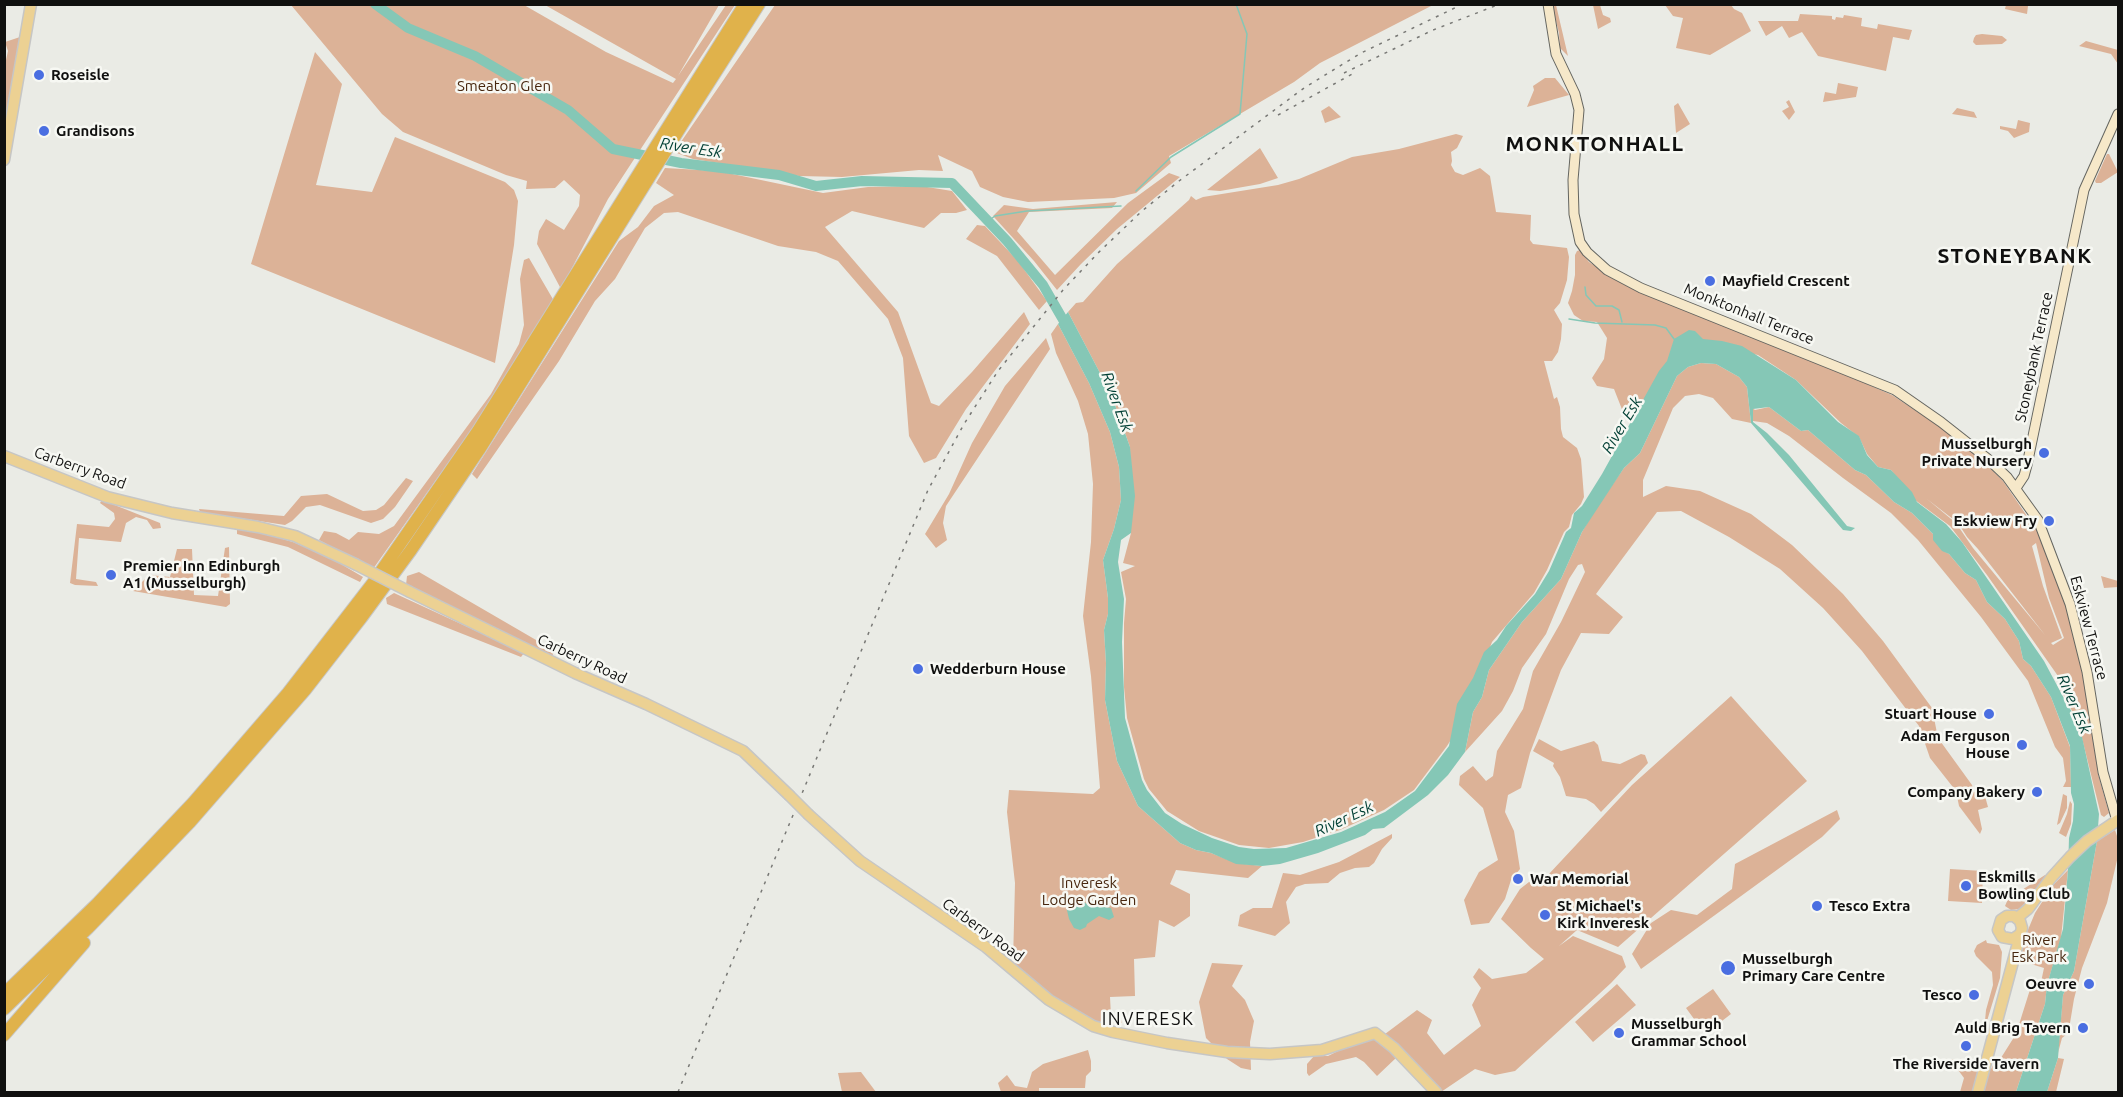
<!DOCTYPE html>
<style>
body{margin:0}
#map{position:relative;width:2123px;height:1097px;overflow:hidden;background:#eaebe5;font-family:Ubuntu,sans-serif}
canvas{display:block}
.frame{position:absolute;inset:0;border:6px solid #10100f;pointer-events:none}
</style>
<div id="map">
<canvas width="2123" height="1097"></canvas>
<div class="frame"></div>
</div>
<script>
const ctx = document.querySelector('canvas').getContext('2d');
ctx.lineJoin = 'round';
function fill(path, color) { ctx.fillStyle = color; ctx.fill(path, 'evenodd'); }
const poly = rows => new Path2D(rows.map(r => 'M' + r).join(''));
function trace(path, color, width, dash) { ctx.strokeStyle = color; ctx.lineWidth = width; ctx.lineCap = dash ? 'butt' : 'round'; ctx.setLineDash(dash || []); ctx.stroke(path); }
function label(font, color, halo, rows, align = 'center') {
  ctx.font = font + ' Ubuntu,sans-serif'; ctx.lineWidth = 5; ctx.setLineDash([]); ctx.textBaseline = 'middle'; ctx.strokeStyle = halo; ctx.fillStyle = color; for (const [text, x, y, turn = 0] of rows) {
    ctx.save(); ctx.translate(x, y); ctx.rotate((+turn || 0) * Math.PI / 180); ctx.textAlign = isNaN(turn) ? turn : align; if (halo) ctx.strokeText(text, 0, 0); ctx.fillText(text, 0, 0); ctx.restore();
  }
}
fill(poly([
 [291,5,524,5,606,52,673,83,676,79,545,5,719,5,678,76,726,5,735,5,608,199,561,289,537,244,539,231,546,219,564,230,579,206,580,195,564,180,555,188,526,189,527,181,506,175,403,132,382,114],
 [775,5,775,4,1433,5,1320,63,1294,82,1169,156,1171,163,1136,193,1114,198,1028,202,1003,197,980,187,972,171,938,155,943,171,919,170,842,177,799,176,693,159,674,152],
 [1552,5,1556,5,1568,56,1560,48,1559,33],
 [1593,5,1600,5,1603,15,1610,18,1611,22,1598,29],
 [1665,5,1731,5,1734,9,1742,13,1751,31,1710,55,1676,48,1683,18,1673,16],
 [2006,5,2028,6,2027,14,2005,9],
 [1800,14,1832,16,1832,19,1835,20,1836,17,1843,18,1844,15,1862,18,1861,26,1877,29,1878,24,1912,30,1909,40,1893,37,1886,71,1818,56,1802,32,1789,38,1782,26,1766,36,1758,21,1798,21],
 [1982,34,2002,36,2007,40,2002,44,1976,45,1973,42,1974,38,1976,35],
 [20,37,5,127,4,69,8,51,5,42],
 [2086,41,2118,50,2118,64,2111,54,2079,46],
 [315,52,342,84,316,185,372,192,395,137,505,182,514,190,518,201,514,245,495,363,251,264],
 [1545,78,1555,78,1569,95,1527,107,1534,90,1533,86],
 [1838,83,1858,87,1856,97,1823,102,1825,92,1836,94],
 [1789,100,1795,112,1789,120,1782,111,1789,107,1786,102],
 [1678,103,1690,124,1676,133,1674,106],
 [1329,106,1341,117,1325,123,1321,111],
 [1957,108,1974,112,1977,118,1952,114],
 [2018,120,2030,123,2029,132,2014,138,2008,131,2000,129,2000,126,2016,129],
 [1456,134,1463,136,1457,148,1451,152,1452,161,1451,165,1455,172,1463,175,1480,168,1490,176,1496,212,1531,215,1530,240,1533,244,1567,248,1569,257,1567,280,1560,303,1554,310,1562,324,1561,339,1558,352,1552,361,1544,361,1554,399,1557,397,1560,407,1561,429,1563,437,1577,448,1581,459,1584,497,1581,504,1572,515,1569,527,1564,532,1547,570,1534,593,1492,642,1461,724,1447,746,1414,790,1384,810,1340,830,1303,842,1269,848,1239,845,1199,831,1167,811,1149,789,1144,779,1127,718,1124,687,1124,623,1126,599,1121,572,1135,566,1123,563,1131,533,1130,447,1111,394,1068,312,1076,303,1083,302,1117,264,1189,200,1191,196,1196,200,1203,197,1278,185,1299,179,1352,157,1399,149],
 [1260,148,1278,178,1260,184,1220,191,1207,190],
 [2107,154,2109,154,2118,172,2101,183,2096,183,2095,181],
 [665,168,718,171,823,193,868,187,921,186,952,191,967,210,956,213,941,213,924,228,852,211,825,227,898,312,931,403,939,406,972,372,1024,312,1030,324,966,409,936,458,924,463,909,436,903,358,888,319,838,261,816,252,778,246,678,212,664,213,645,228,615,279,595,301,559,361,477,479,472,474,619,241,638,227,654,206,674,195,656,183],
 [1169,173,1180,177,1117,229,1081,264,1057,290,1034,261,993,216,1004,205,1033,209,1117,202,1112,208,1029,212,1017,231,1055,275,1128,203],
 [977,225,985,226,1018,261,1047,301,1039,310,997,256,966,239],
 [1580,250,1589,262,1623,284,1642,293,1826,366,1892,395,1942,428,1983,461,2003,481,2042,538,2062,593,2074,633,2092,721,2098,774,2109,813,2104,817,2101,815,2078,722,2060,689,2058,676,1987,575,1950,526,1915,500,1891,470,1878,467,1867,454,1859,437,1841,423,1796,380,1758,355,1703,344,1642,411,1628,420,1625,417,1614,389,1597,386,1592,378,1604,359,1607,338,1597,322,1583,321,1574,315,1568,303,1572,291,1575,275,1575,255,1577,251],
 [1927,499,1958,523,1967,537,1978,549,2045,635,1973,548,1956,523],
 [2036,543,2049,598,2064,638,2053,645,2051,643,2062,638,2043,586,2032,546],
 [529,258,554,301,472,429,373,569,319,540,324,531,336,533,349,540,358,532,379,534,394,526,491,394,519,344,524,325,520,279,524,260],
 [1058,324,1089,383,1110,432,1119,467,1121,500,1114,529,1103,560,1108,598,1108,614,1104,630,1106,663,1105,700,1117,761,1138,806,1180,843,1196,850,1211,853,1236,863,1262,866,1248,878,1176,870,1170,884,1190,894,1190,916,1174,927,1159,920,1155,957,1134,959,1135,996,1110,997,1111,1016,1120,1016,1122,1023,1094,1022,1047,994,1013,962,1015,883,1007,812,1009,790,1093,794,1100,788,1091,676,1083,616,1091,542,1093,484,1088,434,1078,401,1056,353,1051,334],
 [1046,338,1050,349,946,506,943,523,947,540,936,548,925,534,949,494,972,443,1005,386],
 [1701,363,1716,364,1739,377,1747,387,1751,423,1732,419,1713,398,1699,394,1685,396,1673,408,1643,480,1643,497,1666,486,1700,491,1751,514,1792,545,1843,594,1883,641,1932,708,1938,738,1972,785,1974,792,1983,789,1988,807,1978,810,1982,829,1980,834,1959,806,1956,791,1930,758,1919,726,1862,651,1823,608,1780,569,1729,537,1681,511,1657,512,1596,594,1623,617,1609,634,1581,633,1561,670,1530,753,1521,788,1508,795,1505,812,1514,831,1520,869,1511,880,1505,899,1489,923,1471,925,1464,900,1479,872,1498,860,1483,808,1459,785,1460,776,1473,766,1486,781,1493,776,1497,751,1523,709,1533,671,1561,622,1585,572,1582,564,1578,565,1569,579,1546,634,1522,668,1513,691,1502,711,1465,752,1473,712,1482,697,1489,670,1522,622,1561,579,1582,532,1596,508,1624,468,1640,453,1677,376,1688,367],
 [1769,407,1801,431,1808,430,1855,470,1866,475,1894,502,1912,513,1933,534,1942,550,1949,554,1965,573,1976,580,1987,602,2005,619,2019,641,2023,659,2031,666,2051,697,2070,747,2071,787,2063,787,2066,781,2063,758,2055,747,2028,681,1981,617,1918,540,1891,513,1843,478,1789,436,1767,423,1753,421,1752,408,1755,410],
 [406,478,413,481,395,507,383,519,371,523,320,505,306,507,292,521,285,525,200,512,199,509,284,516,301,496,327,494,363,511,376,510,384,505],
 [102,500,160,523,161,528,153,529,147,520,136,517,126,523,121,542,79,538,76,579,96,582,98,586,75,585,70,583,77,524,109,527,115,519,114,513,100,503],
 [237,529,252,530,293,542,329,557,363,577,360,582,288,547,237,534],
 [229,547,230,604,226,607,133,591,149,575,170,577,177,549,192,549,194,595,218,596,225,548],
 [419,572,555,651,552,656,406,585,407,576],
 [2101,576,2118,581,2118,587,2104,588],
 [394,593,524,653,521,657,387,604,386,598],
 [1731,696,1807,781,1618,947,1577,930,1559,946,1573,936,1622,956,1626,967,1611,983,1515,1071,1495,1075,1475,1069,1441,1092,1385,1034,1417,1010,1432,1020,1427,1033,1444,1055,1481,1026,1472,1005,1481,988,1473,977,1479,968,1492,979,1526,973,1544,959,1531,948,1501,919,1520,889,1529,882,1548,875,1632,785],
 [1539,739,1561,751,1594,741,1598,745,1602,761,1620,764,1641,754,1645,755,1648,763,1601,812,1594,804,1586,799,1566,796,1560,777,1553,766,1554,763,1533,751],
 [2063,794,2067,796,2067,808,2060,823,2057,825],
 [2070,801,2072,804,2071,824,2066,837,2059,833,2067,814],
 [1837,810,1840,819,1822,837,1641,969,1632,954,1651,923,1671,910,1697,915,1732,889,1735,864],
 [2115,830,2118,839,2118,856,2107,903,2082,968,2074,999,2070,1023,2067,1034,2062,1038,2058,1053,2063,995,2074,971,2097,841],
 [1392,834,1392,838,1382,849,1374,863,1369,867,1355,868,1340,873,1328,883,1305,884,1296,887,1286,902,1290,923,1275,936,1238,926,1240,915,1253,908,1272,908,1283,873,1300,875,1339,862],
 [1950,869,1983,871,1982,903,1948,901],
 [2068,870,2061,938,2047,985,2045,1004,2016,1092,1960,1092,1964,1078,1950,1059,1991,1069,1994,1063,1999,1061,2016,1034,2033,980,2041,982,2044,968,2018,960,2020,949,2035,913,2053,885],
 [2045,875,2047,876,2020,909,2011,910,2005,906,2008,899],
 [1986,940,1987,943,1999,945,2002,952,2000,978,1987,1021,1985,1021,1986,1010,1993,985,1992,972,1976,956,1974,951,1977,945],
 [1212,963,1243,965,1232,986,1245,1000,1254,1021,1250,1042,1251,1070,1241,1068,1227,1059,1206,1038,1199,1002],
 [1617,984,1636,1005,1593,1042,1575,1022],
 [1713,989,1731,1014,1705,1034,1686,1008],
 [1373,1036,1397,1057,1377,1076,1364,1062,1356,1057,1326,1064,1309,1076,1307,1073,1307,1064,1314,1056,1328,1056,1362,1039],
 [1088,1050,1091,1061,1091,1071,1086,1076,1085,1088,1039,1088,1039,1092,1001,1092,998,1083,1007,1075,1015,1086,1027,1088,1032,1072,1043,1064],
 [2058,1058,2064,1059,2056,1092,2047,1092],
 [861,1072,876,1092,842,1092,838,1073]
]), '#dcb297');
fill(poly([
 [1068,312,1111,394,1130,447,1135,496,1131,533,1121,540,1118,562,1124,599,1122,642,1125,718,1142,780,1147,790,1165,813,1182,824,1212,838,1239,847,1254,849,1286,848,1341,832,1385,812,1415,791,1449,746,1457,704,1473,678,1484,652,1497,640,1506,626,1535,594,1549,571,1566,532,1571,528,1574,513,1582,506,1602,474,1659,371,1667,361,1674,339,1689,330,1695,331,1703,339,1722,341,1742,346,1796,380,1838,422,1859,436,1867,455,1878,467,1891,470,1912,492,1917,502,1946,524,1962,542,2044,661,2067,704,2079,723,2099,814,2097,841,2074,971,2063,995,2058,1058,2047,1092,2016,1092,2045,1004,2047,985,2063,929,2068,870,2069,838,2073,821,2074,804,2071,793,2070,746,2051,697,2031,666,2023,659,2019,641,2005,619,1987,602,1976,580,1965,573,1949,554,1942,551,1933,540,1933,534,1912,513,1894,502,1866,475,1855,470,1808,430,1801,431,1769,407,1753,409,1753,422,1767,433,1789,455,1847,526,1855,528,1851,531,1843,530,1751,423,1747,387,1739,377,1716,364,1701,363,1688,367,1677,376,1640,453,1624,468,1582,532,1561,579,1522,622,1489,670,1482,697,1473,712,1465,752,1448,775,1428,795,1384,828,1373,829,1365,835,1318,853,1280,864,1262,866,1236,864,1211,853,1196,850,1180,843,1138,806,1117,761,1105,700,1106,663,1104,630,1108,614,1108,598,1103,560,1114,529,1121,500,1119,467,1110,432,1089,383,1058,324],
 [1074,898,1080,899,1087,904,1111,908,1114,917,1109,920,1099,916,1087,924,1086,927,1080,930,1074,928,1069,919,1066,906,1067,903]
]), '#85c7b6');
trace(poly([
 [1136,191,1171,157,1240,114,1247,34,1236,4],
 [988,221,995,216,1027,211,1121,206],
 [1585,287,1586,295,1596,306,1612,306,1619,310,1622,322],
 [1569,319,1595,323,1655,325,1666,328,1674,339]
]), '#85c7b6', 1.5);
trace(poly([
 [375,4,408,28,475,56,568,110,613,149,681,163,779,175,816,186,862,181,952,183,1007,241,1043,285,1069,330]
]), '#85c7b6', 10);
const secondary = poly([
 [1548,4,1556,54,1575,94,1579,110,1573,180,1574,214,1580,242,1587,252,1607,270,1641,288,1895,390,1941,422,1988,459,2007,477,2038,520,2070,604,2087,672,2103,772,2117,821],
 [2016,488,2024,476,2027,465,2084,190,2118,114]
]);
const primary = poly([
 [4,160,31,4],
 [4,456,107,497,172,513,258,527,295,536,355,564],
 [410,592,575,673,646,704,743,751,789,795],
 [809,815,860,861,986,947,1049,1000,1093,1026,1113,1032,1167,1043,1227,1052,1270,1054,1322,1050,1375,1033,1394,1048,1436,1092],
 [2017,918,2028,909,2051,878,2070,857,2087,841,2118,820],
 [1978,1092,2022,928,2020,921,2014,916,2007,916,2001,920,1998,930,2002,937,2013,939,2019,935]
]);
const highway = poly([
 [4,994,98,903,193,803,288,693,373,583,478,431,745,4],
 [4,1009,88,928,190,822,305,690,361,618,411,550,479,450,683,123,759,4],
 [4,1035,84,943]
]);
trace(secondary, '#646560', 11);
trace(primary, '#c6c6c5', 13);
trace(highway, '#c6c6c5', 14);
trace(secondary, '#f6e8c9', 9);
trace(primary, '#ecd193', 10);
trace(highway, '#e0b24b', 12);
trace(poly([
 [1344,73,1433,30,1500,4],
 [1278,115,1354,73],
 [678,1092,928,490,964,424,998,371,1063,290,1098,253,1142,211,1179,181,1304,88,1361,53,1463,4]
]), '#787875', 1.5, [3, 6]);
const primaryBridge = poly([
 [355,564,410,592],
 [789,795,809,815]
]);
trace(primaryBridge, '#c6c6c5', 13, []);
trace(primaryBridge, '#ecd193', 10);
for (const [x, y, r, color] of [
 [39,75,6,"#4a6ee1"],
 [44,131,6,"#4a6ee1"],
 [1710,281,6,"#4a6ee1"],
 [2044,453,6,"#4a6ee1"],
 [2049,521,6,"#4a6ee1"],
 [111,575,6,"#4a6ee1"],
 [918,669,6,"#4a6ee1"],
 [1989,714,6,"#4a6ee1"],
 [2022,745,6,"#4a6ee1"],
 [2037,792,6,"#4a6ee1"],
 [1518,879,6,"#4a6ee1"],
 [1966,886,6,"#4a6ee1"],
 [1817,906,6,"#4a6ee1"],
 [1545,915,6,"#4a6ee1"],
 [1728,968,8,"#4a6ee1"],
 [2089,984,6,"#4a6ee1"],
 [1974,995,6,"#4a6ee1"],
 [2083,1028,6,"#4a6ee1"],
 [1619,1033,6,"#4a6ee1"],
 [1966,1046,6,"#4a6ee1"]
]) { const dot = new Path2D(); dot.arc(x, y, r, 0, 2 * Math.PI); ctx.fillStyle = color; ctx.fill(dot); trace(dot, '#f7f8f3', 2); }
label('bold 15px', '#10100f', '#f7f8f3', [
 ["Roseisle",51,75],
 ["Grandisons",56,131],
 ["Mayfield Crescent",1722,281],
 ["Musselburgh",2032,444,"right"],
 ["Private Nursery",2032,461,"right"],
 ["Eskview Fry",2037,521,"right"],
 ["Premier Inn Edinburgh",123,566],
 ["A1 (Musselburgh)",123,583],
 ["Wedderburn House",930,669],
 ["Stuart House",1977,714,"right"],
 ["Adam Ferguson",2010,736,"right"],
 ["House",2010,753,"right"],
 ["Company Bakery",2025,792,"right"],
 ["Eskmills",1978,877],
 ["Bowling Club",1978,894],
 ["War Memorial",1530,879],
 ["St Michael's",1557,906],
 ["Kirk Inveresk",1557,923],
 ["Tesco Extra",1829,906],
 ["Musselburgh",1742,959],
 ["Primary Care Centre",1742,976],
 ["Oeuvre",2077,984,"right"],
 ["Tesco",1962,995,"right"],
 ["Musselburgh",1631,1024],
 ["Grammar School",1631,1041],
 ["Auld Brig Tavern",2071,1028,"right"],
 ["The Riverside Tavern",1966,1064,"center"]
], 'left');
label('15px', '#47260e', '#f7f8f3', [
 ["Smeaton Glen",504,86],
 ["Inveresk",1089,883],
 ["Lodge Garden",1089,900],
 ["River",2039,940],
 ["Esk Park",2039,957]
]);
label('15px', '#10100f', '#f7f8f3', [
 ["Monktonhall Terrace",1749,314,22],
 ["Stoneybank Terrace",2034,357,-78],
 ["Carberry Road",80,468,20],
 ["Eskview Terrace",2089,628,75],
 ["Carberry Road",582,659,25],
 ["Carberry Road",983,930,36]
]);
label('italic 16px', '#003f34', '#f7f8f3', [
 ["River Esk",691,148,9],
 ["River Esk",1117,402,70],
 ["River Esk",1622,425,-59],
 ["River Esk",2074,704,67],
 ["River Esk",1344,819,-25]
]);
ctx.letterSpacing = '1.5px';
label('18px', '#10100f', '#f7f8f3', [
 ["INVERESK",1148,1019]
]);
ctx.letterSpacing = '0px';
ctx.letterSpacing = '1.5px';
label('bold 21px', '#10100f', '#f7f8f3', [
 ["MONKTONHALL",1595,144],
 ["STONEYBANK",2015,256]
]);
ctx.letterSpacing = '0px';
</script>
